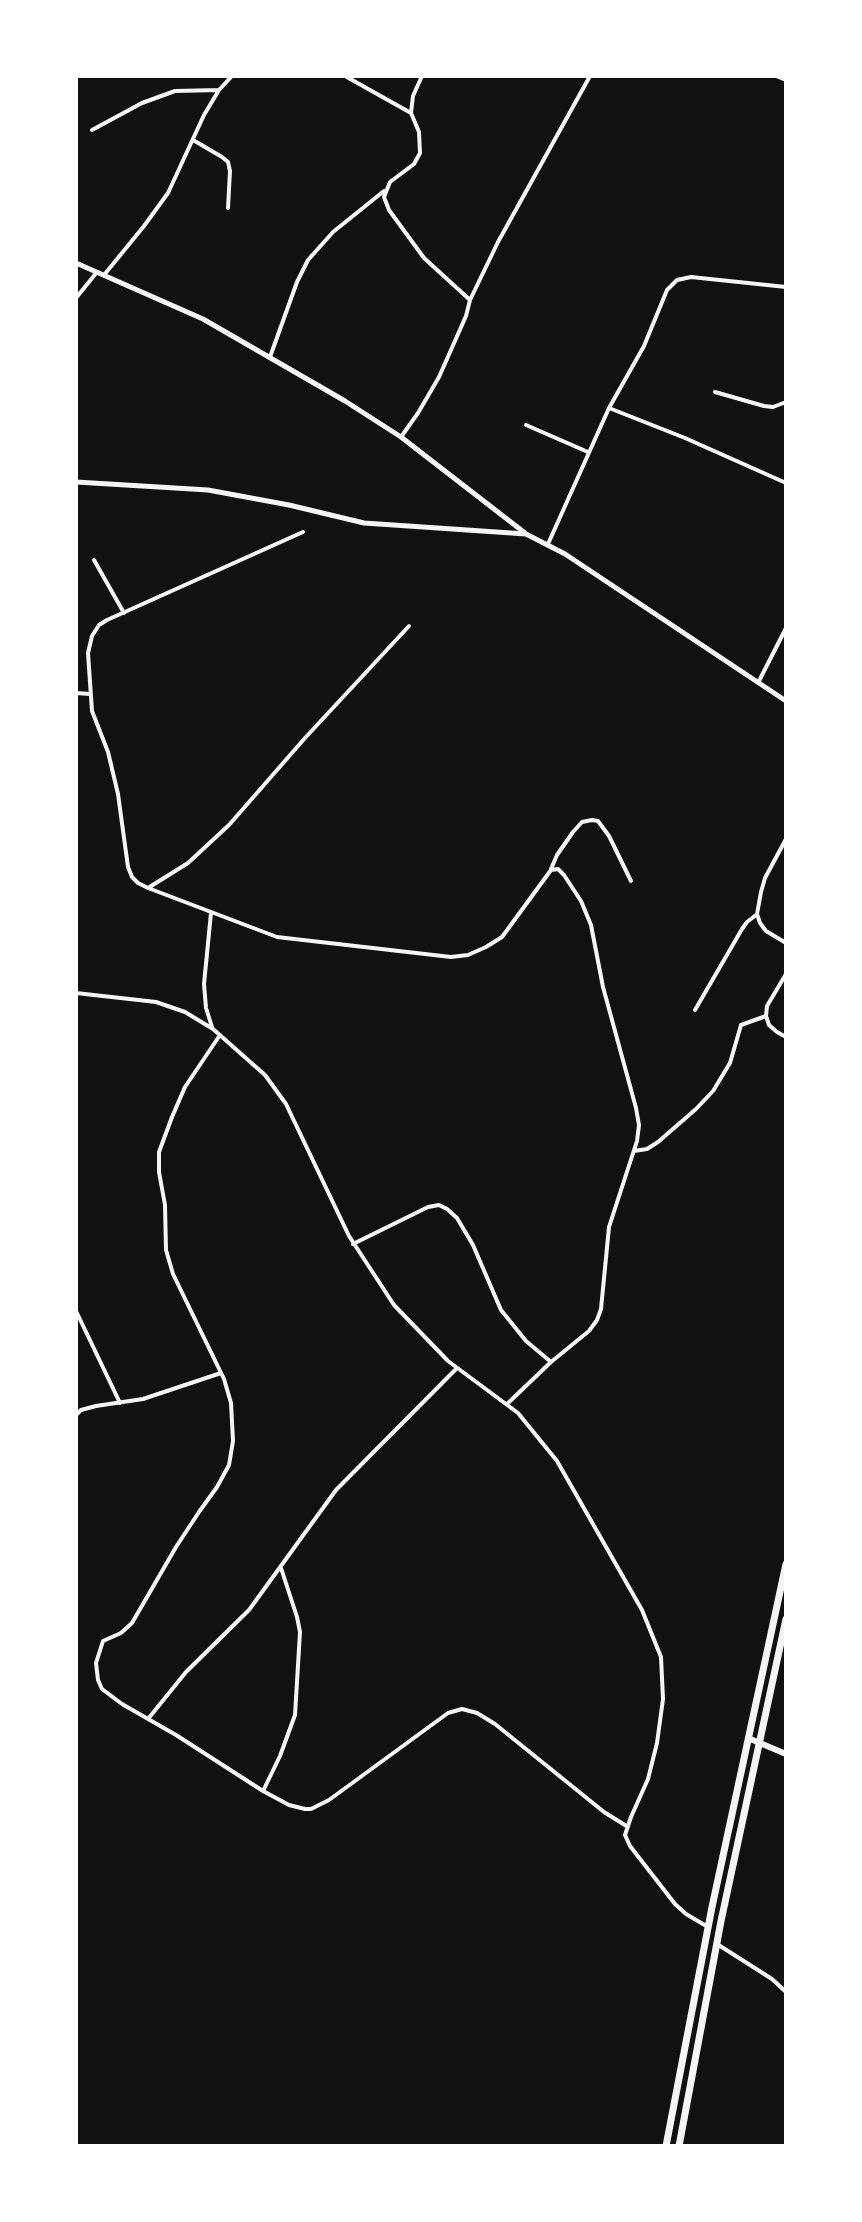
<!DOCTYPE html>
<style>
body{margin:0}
#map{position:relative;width:862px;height:2222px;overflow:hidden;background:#111;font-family:"Open Sans",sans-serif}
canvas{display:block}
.frame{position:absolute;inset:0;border:78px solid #fff;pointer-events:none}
</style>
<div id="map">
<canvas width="862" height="2222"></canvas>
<div class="frame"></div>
</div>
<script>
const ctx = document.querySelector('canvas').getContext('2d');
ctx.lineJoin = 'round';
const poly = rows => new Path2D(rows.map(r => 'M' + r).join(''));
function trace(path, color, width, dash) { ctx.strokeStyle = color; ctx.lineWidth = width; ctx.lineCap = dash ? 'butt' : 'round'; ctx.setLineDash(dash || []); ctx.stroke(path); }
trace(poly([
 [345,76,411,113],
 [422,76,413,96,411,113,419,132,420,153,414,164,390,182,384,197,389,210,424,258,470,300],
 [776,76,786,80],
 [92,130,142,103,175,91,219,90],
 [193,140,222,157,228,162,230,171,228,208],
 [104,275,144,226,168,193,204,115,219,90,232,76],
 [76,298,97,272],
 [270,357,297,282,308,260,333,232,384,191],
 [715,392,764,406,773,407,786,402],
 [609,408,644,346,667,290,677,280,691,277,786,287],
 [526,425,588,452],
 [401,437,418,413,439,377,466,316,470,300,498,242,590,76],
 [303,532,107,620,99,625,92,636,88,653,92,711,108,752,118,794,128,867,132,877,138,883,148,888,277,937,451,957,468,955,486,947,502,937,551,870,558,869,564,875,581,901,591,925,603,987,636,1108,639,1125,637,1141,609,1227,601,1309,597,1320,589,1331,551,1362,507,1404],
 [548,544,609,408,685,438,786,483],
 [94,560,124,613],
 [758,683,786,628],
 [76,693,90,694],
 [786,839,765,878,761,892,757,914,760,923,766,931,786,943],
 [551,869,557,855,573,832,582,822,592,820,598,821,609,836,631,881],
 [148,888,188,863,229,825,305,738,409,626],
 [211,913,204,984,206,1008,212,1027],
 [786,974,767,1006,766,1016,769,1025,777,1032,786,1037],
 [76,993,156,1002,185,1012,213,1029,265,1075,286,1104,349,1236,394,1305,448,1361,518,1413,557,1461,642,1610,661,1657,663,1699,657,1743,648,1779,631,1817,625,1835,630,1846,675,1904,686,1914,708,1927],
 [695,1010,742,929,747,922,756,915],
 [220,1035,185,1087,172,1117,159,1152,159,1172,165,1205,166,1250,173,1274,224,1379,231,1403,233,1441,229,1465,217,1487,199,1512,176,1547,132,1623,121,1633,103,1641,96,1663,98,1680,102,1689,122,1704,176,1735,263,1791,289,1805,305,1809,311,1809,329,1800,448,1713,462,1709,477,1713,495,1724,604,1812,628,1827],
 [634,1151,647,1149,658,1142,696,1109,713,1091,730,1063,741,1025,766,1016],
 [353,1244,428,1207,439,1205,447,1209,457,1218,473,1245,501,1310,526,1341,551,1362],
 [76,1311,120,1403],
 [76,1415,81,1410,96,1406,143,1399,221,1373],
 [148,1719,186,1672,249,1610,336,1490,457,1368],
 [263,1791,280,1756,295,1715,300,1632,297,1617,281,1568],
 [717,1944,772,1979,786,1992]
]), '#f5f5f5', 4);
trace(poly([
 [76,263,203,319,345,401,401,437,525,533],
 [76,482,208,490,289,505,364,523,526,534,565,554,786,701]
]), '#f5f5f5', 5);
trace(poly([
 [748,1738,786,1754]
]), '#f5f5f5', 6);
trace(poly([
 [666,2146,712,1907,786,1564],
 [679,2146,721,1921,786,1619]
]), '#f5f5f5', 7);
</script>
